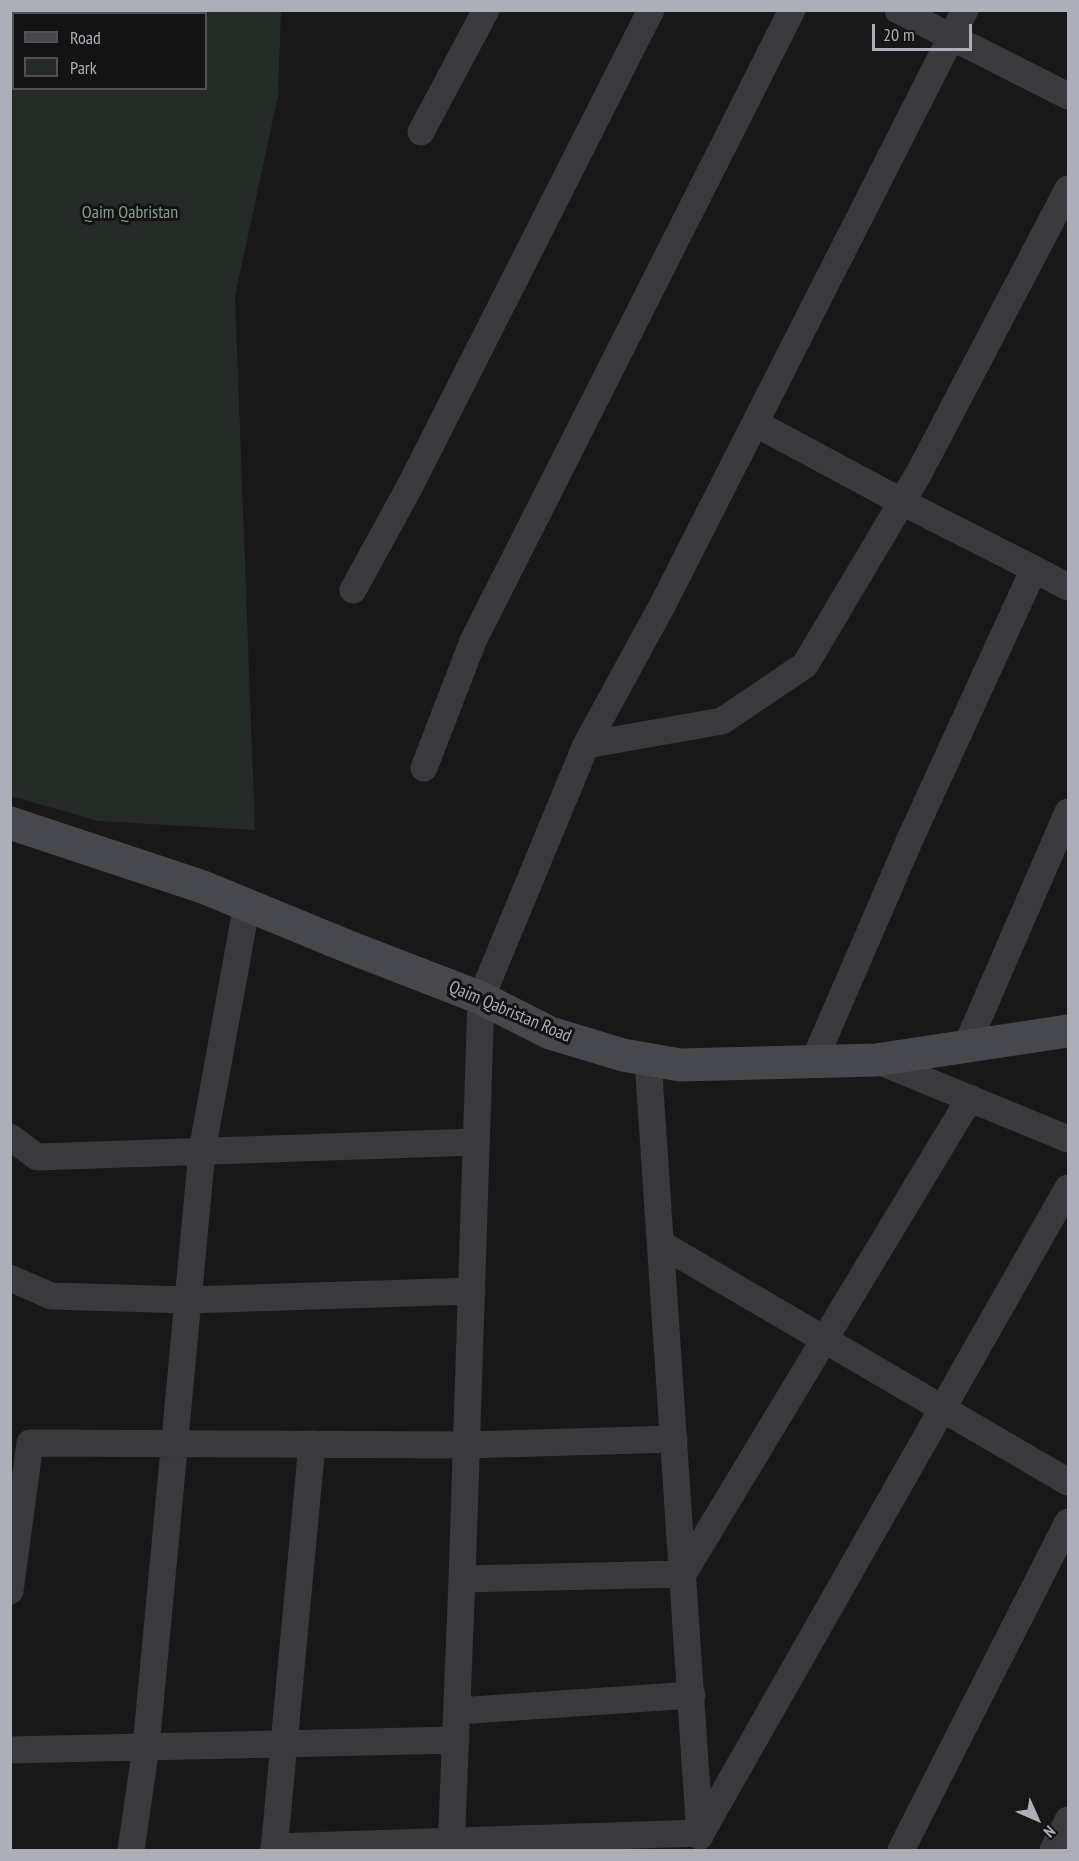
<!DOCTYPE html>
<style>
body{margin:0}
#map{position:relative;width:1079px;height:1861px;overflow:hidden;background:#181819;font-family:"PT Sans Narrow",sans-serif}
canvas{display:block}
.frame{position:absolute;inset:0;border:12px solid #acaeb8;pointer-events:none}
.legend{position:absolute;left:12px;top:12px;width:195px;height:78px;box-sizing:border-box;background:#131314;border:2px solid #505156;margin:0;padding:8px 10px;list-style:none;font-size:18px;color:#acaeb8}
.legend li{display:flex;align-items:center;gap:12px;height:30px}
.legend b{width:30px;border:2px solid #505156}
.north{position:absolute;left:1007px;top:1789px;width:60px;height:60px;-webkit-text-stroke:4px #131314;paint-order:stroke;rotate:135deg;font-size:16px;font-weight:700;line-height:24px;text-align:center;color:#acaeb8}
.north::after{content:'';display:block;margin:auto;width:21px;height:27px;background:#acaeb8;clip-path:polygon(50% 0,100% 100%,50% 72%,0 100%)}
.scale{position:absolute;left:872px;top:24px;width:100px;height:27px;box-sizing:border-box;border:3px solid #acaeb8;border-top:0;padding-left:8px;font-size:18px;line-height:21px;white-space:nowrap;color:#acaeb8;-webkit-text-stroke:4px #131314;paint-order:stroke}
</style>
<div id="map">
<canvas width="1079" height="1861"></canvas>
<div class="frame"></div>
<ul class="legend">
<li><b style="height:8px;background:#47484e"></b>Road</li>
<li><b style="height:16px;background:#242b26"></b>Park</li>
</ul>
<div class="north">N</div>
<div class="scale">20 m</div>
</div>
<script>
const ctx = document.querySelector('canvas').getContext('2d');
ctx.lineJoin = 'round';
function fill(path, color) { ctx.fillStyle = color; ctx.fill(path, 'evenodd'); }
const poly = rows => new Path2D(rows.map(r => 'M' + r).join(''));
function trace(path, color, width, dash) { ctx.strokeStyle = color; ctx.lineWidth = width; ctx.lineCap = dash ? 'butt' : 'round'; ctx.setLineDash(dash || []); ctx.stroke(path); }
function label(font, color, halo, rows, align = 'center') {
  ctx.font = font + ' "PT Sans Narrow",sans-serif'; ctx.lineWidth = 6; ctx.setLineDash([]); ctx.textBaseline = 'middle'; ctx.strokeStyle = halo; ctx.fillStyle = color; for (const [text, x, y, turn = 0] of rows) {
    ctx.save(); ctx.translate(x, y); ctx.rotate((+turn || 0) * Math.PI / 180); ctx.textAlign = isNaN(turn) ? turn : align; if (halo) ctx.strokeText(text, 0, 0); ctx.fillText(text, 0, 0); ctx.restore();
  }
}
fill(poly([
 [10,11,281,11,278,96,235,296,255,830,98,821,11,796],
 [14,14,206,14,206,88,14,88]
]), '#242b26');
trace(poly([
 [898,10,1068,96],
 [421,132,486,10],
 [755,423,902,502,1034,569],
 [353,590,410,486,651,10],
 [586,745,722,721,805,665,919,473,1068,189],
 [424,768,473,641,792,10],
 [966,1047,1068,812],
 [648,1060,700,1836],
 [876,1060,1068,1139],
 [814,1061,911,837,1034,569,1068,587],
 [10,1137,37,1157,476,1142],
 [661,1244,1068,1482],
 [10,1278,51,1296,188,1300,472,1291],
 [462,1579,683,1574,970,1098],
 [10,1591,30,1443,467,1445,674,1439],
 [458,1711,692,1695],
 [10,1750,456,1740],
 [274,1847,701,1833,1068,1188],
 [131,1850,146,1747,202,1151,247,904],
 [274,1850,312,1444],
 [451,1850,462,1579,481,998,586,745,663,604,965,10],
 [901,1850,1068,1522],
 [1053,1850,1068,1820]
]), '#39393e', 27);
trace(poly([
 [10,823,203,887,349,947,481,998,550,1033,623,1055,680,1065,876,1060,1068,1031]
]), '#47484e', 33);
label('18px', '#85a08a', '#131314', [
 ["Qaim Qabristan",130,213]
]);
label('18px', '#acaeb8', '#131314', [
 ["Qaim Qabristan Road",510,1012,23]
]);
</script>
